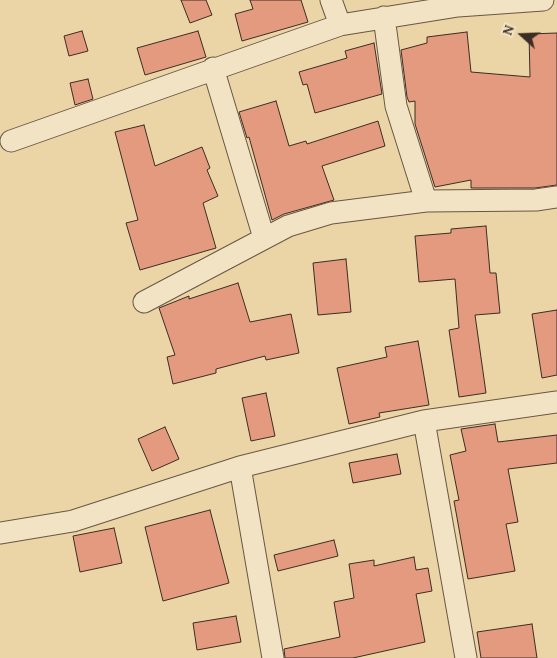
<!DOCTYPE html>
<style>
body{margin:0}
#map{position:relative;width:557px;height:658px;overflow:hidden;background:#ebd4a5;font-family:"Gentium Book Plus",serif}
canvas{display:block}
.north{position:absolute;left:497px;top:10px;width:50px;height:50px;-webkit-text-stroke:4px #f2e3c4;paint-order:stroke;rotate:290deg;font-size:14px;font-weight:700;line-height:20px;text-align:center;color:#3c2d25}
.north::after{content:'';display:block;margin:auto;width:18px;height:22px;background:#3c2d25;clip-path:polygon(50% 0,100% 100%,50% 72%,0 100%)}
</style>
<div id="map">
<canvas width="557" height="658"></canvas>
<div class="north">N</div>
</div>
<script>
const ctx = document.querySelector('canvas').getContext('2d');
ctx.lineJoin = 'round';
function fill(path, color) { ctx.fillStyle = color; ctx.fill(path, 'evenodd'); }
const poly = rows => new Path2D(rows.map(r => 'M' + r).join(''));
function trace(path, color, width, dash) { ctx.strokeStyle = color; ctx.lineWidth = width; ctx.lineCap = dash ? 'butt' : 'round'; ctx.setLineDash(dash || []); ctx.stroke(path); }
const building = poly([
 [181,0,206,0,212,15,190,23,181,0],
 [250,0,301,0,308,22,242,41,235,14,253,9,250,0],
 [82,31,88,51,69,56,64,36,82,31],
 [198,31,206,57,145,75,137,48,198,31],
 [467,32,471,72,530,77,529,34,557,33,557,185,535,188,471,188,471,180,435,187,415,124,415,101,409,102,407,97,401,50,427,43,427,37,467,32],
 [374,43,382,94,315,113,307,84,303,85,299,72,347,58,345,51,374,43],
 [88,79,93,99,75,105,70,83,88,79],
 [276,101,289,146,306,141,307,144,378,121,385,146,322,166,334,200,284,214,272,220,249,137,247,138,239,112,276,101],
 [144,125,155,166,202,147,210,168,207,170,218,196,203,203,216,248,140,270,126,223,138,220,115,132,144,125],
 [486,226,490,273,496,273,500,313,475,315,486,393,459,397,449,330,459,328,455,279,419,282,415,236,451,233,451,229,486,226],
 [346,259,351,312,318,315,313,263,346,259],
 [238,283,250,322,291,314,299,353,266,360,265,356,216,369,216,373,173,384,167,357,175,355,159,308,189,296,189,299,238,283],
 [557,310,557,375,542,378,532,314,557,310],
 [418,341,429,405,379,413,380,417,349,424,337,368,387,357,385,347,418,341],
 [266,393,275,436,251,441,242,398,266,393],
 [495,424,498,442,557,435,557,463,508,469,518,522,506,524,515,571,468,579,454,501,459,500,450,455,466,451,461,429,495,424],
 [165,427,179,459,152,471,138,439,165,427],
 [397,454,401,474,353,483,349,463,397,454],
 [210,510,229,583,163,601,145,527,210,510],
 [114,528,122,563,80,572,73,536,114,528],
 [334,540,338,556,278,571,274,555,334,540],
 [414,557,416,570,428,568,432,591,416,594,425,642,353,658,285,658,284,649,340,637,334,602,354,598,349,564,374,560,374,566,414,557],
 [236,616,241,642,197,650,193,623,236,616],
 [532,624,537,658,481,658,477,632,532,624]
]);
fill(building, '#e49a7e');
trace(building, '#3c2d25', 1);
const minor = poly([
 [331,0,340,25],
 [384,17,396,106,426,201],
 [213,68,264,238],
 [11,141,340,25,458,6,543,0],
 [144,302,288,226,331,213,426,201,536,200,557,197],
 [424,421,466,658],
 [240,467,273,658],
 [1,533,73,521,240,467,424,421,557,402]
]);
trace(minor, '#685745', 23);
trace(minor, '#f2e3c4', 21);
</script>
